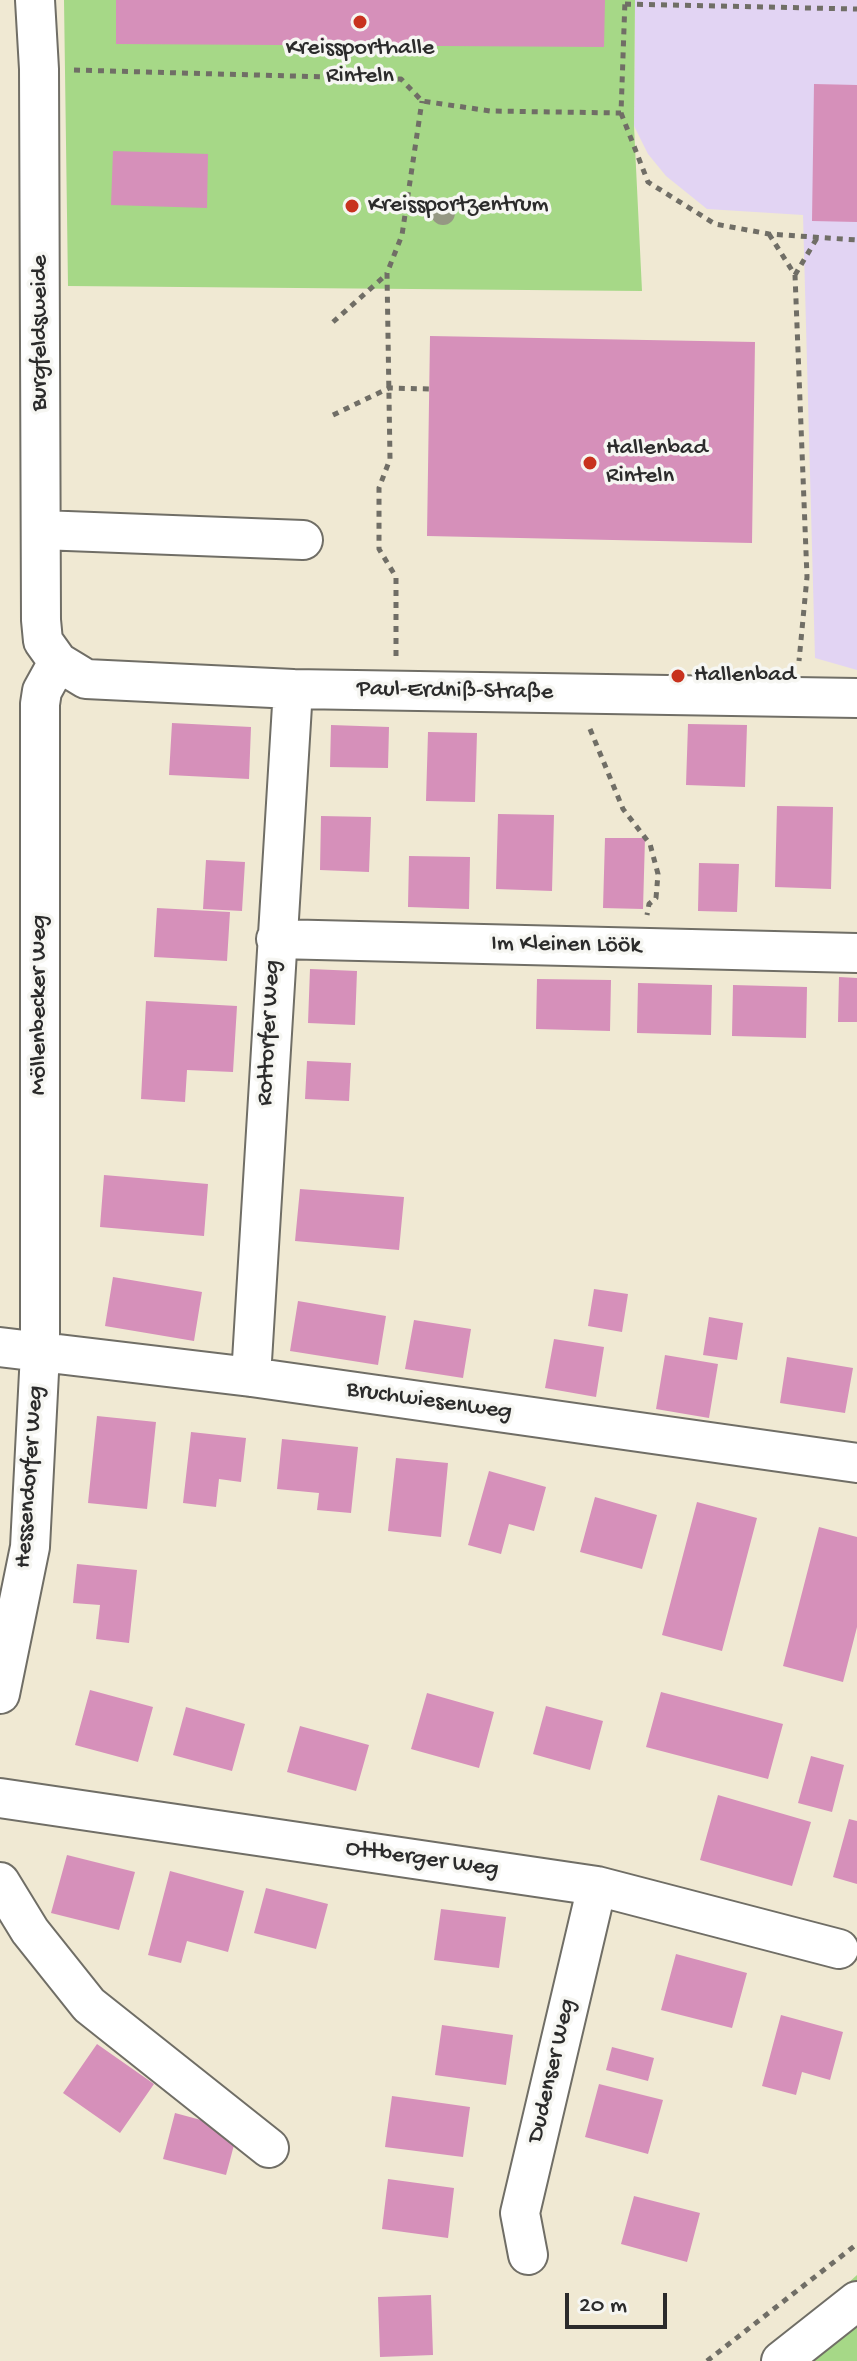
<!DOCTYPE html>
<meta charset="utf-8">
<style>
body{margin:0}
#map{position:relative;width:857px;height:2361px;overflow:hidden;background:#f0e9d3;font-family:"Gochi Hand",sans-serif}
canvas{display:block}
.scale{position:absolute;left:565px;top:2293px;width:102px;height:36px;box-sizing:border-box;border:4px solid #2b2b2b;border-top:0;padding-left:10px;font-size:24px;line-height:28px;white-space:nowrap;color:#2b2b2b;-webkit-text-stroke:6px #f6f6f2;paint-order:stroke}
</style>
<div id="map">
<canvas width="857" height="2361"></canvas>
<div class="scale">20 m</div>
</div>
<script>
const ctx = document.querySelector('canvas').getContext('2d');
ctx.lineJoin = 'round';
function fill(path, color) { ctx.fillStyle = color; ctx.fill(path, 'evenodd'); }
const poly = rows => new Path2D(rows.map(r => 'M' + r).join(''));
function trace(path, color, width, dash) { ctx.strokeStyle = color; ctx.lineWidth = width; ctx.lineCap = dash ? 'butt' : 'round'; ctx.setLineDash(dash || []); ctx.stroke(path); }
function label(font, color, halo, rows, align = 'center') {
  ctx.font = font + ' "Gochi Hand",sans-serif'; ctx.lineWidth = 7; ctx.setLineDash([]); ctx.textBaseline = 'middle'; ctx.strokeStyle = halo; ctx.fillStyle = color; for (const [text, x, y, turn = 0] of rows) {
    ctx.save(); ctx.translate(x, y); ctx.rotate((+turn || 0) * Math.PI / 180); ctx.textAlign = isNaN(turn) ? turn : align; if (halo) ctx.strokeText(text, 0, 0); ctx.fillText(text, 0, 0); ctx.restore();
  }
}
fill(poly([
 [635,0,857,0,857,670,815,658,803,215,707,209,666,176,648,154,634,126]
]), '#e2d4f3');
fill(poly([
 [64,0,635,0,634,126,642,291,68,286],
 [857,2275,857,2361,761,2361]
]), '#a6d887');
fill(poly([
 [116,0,605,0,604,47,116,44],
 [814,84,857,85,857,222,812,221],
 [113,151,208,154,207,208,111,205],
 [430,336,755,342,752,543,427,536],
 [172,723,251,727,249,779,169,775],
 [688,724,747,725,745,787,686,785],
 [331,725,389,727,388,768,330,767],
 [428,732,477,733,475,802,426,801],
 [777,806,833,807,831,889,775,887],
 [498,814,554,815,552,891,496,889],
 [321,816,371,817,369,872,320,870],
 [605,838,645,838,643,909,603,908],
 [409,856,470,857,469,909,408,907],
 [206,860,245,862,242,911,203,909],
 [699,863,739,864,737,912,698,911],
 [157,908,230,912,227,961,154,957],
 [310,969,357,971,355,1025,308,1023],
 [839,977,857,978,857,1022,838,1022],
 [537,979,611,980,610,1031,536,1029],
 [638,983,712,985,711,1035,637,1033],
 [733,985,807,987,806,1038,732,1036],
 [146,1001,237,1006,233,1072,187,1070,185,1102,141,1099],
 [307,1061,351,1063,349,1101,305,1099],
 [104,1175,208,1184,204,1236,100,1227],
 [300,1189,404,1197,399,1250,295,1241],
 [113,1277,202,1292,194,1341,105,1326],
 [594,1289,628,1294,622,1332,588,1326],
 [298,1301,386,1316,378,1365,290,1351],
 [709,1317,743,1323,737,1360,703,1355],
 [414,1320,471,1329,463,1378,405,1369],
 [554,1339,604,1347,596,1397,545,1388],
 [665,1355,718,1364,709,1418,656,1409],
 [787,1357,853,1368,845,1413,780,1403],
 [97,1416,156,1422,147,1509,88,1503],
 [191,1432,246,1438,241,1482,219,1479,216,1507,183,1503],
 [282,1439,358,1447,351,1513,317,1510,319,1493,277,1489],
 [396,1458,448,1463,441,1537,388,1531],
 [489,1471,546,1487,534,1531,509,1524,501,1554,468,1545],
 [595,1497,657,1515,642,1569,580,1552],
 [697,1502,757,1518,722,1651,662,1635],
 [819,1527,857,1537,857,1627,843,1682,783,1666],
 [77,1564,137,1570,129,1643,96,1639,100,1605,73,1603],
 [90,1690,153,1707,138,1762,75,1745],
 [661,1692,783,1724,768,1779,646,1747],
 [427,1693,494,1712,479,1768,411,1749],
 [546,1706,603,1721,590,1770,533,1754],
 [186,1707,245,1724,232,1771,173,1755],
 [300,1726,369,1745,356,1791,287,1772],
 [811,1756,844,1765,832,1812,798,1803],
 [718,1795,811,1822,792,1886,700,1860],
 [849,1819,857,1821,857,1884,833,1877],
 [67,1855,135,1872,119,1930,51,1913],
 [170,1871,244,1891,228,1952,187,1941,181,1963,148,1955],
 [266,1888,328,1904,316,1949,254,1933],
 [441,1909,506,1917,499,1968,434,1960],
 [676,1954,747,1973,732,2028,661,2010],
 [781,2015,843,2032,830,2080,802,2072,796,2095,762,2086],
 [442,2025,513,2035,506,2085,435,2075],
 [97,2044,154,2084,120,2133,63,2093],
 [612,2047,654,2058,648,2081,606,2070],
 [599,2084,663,2100,648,2154,585,2137],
 [392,2096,470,2107,463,2157,385,2147],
 [175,2113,238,2130,226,2175,163,2159],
 [388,2179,454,2188,448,2238,382,2229],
 [634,2196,700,2213,687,2262,621,2244],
 [431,2295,433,2355,380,2357,378,2297]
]), '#d690ba');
const minor = poly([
 [35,0,39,69,41,620,43,641,58,662,86,679,293,689,857,698],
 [41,530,303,540],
 [276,939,857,953],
 [0,1347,251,1377,857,1463],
 [251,1377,293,689],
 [0,1694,30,1547,40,1353,40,704,42,691,58,662],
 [0,1798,597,1886,839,1949],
 [0,1882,30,1931,89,2005,269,2148],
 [528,2255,520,2213,597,1886],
 [781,2361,857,2301]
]);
trace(minor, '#706e66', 42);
trace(poly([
 [625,4,857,9],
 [74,70,401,79,422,101,490,111,621,113,625,0],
 [621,113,648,182,715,224,769,234,857,240],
 [769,234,795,275,807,577,799,661],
 [795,275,817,238],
 [333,322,387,274],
 [333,415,389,388,429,389],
 [396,656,396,577,379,549,379,488,390,459,387,273,402,235,422,101],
 [590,729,623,809,650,844,658,874,656,898,649,904,647,915],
 [707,2361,857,2244]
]), '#706e66', 5, [6, 6]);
trace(minor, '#fff', 38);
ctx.fillStyle = '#959883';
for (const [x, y] of [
 [443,213]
]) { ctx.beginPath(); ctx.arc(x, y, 12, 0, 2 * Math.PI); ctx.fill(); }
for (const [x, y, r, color] of [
 [360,22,8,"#c8321e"],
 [352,206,8,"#c8321e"],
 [590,463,8,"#c8321e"],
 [678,676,8,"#c8321e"]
]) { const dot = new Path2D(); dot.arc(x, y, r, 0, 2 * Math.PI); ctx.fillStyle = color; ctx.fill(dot); trace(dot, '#f6f6f2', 3); }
label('24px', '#2b2b2b', '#f6f6f2', [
 ["Kreissporthalle",360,49,"center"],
 ["Rinteln",360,77,"center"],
 ["Kreissportzentrum",368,206],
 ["Hallenbad",606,449],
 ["Rinteln",606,477],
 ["Hallenbad",694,676]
], 'left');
label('24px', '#2b2b2b', '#f6f6f2', [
 ["Burgfeldsweide",41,333,-90],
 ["Paul-Erdniß-Straße",455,692,1],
 ["Im Kleinen Löök",566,946,1],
 ["Möllenbecker Weg",40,1005,-90],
 ["Rottorfer Weg",270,1033,-87],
 ["Bruchwiesenweg",429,1402,8],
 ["Hessendorfer Weg",31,1477,-86],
 ["Ottberger Weg",422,1860,8],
 ["Dudenser Weg",553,2071,-77]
]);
</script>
